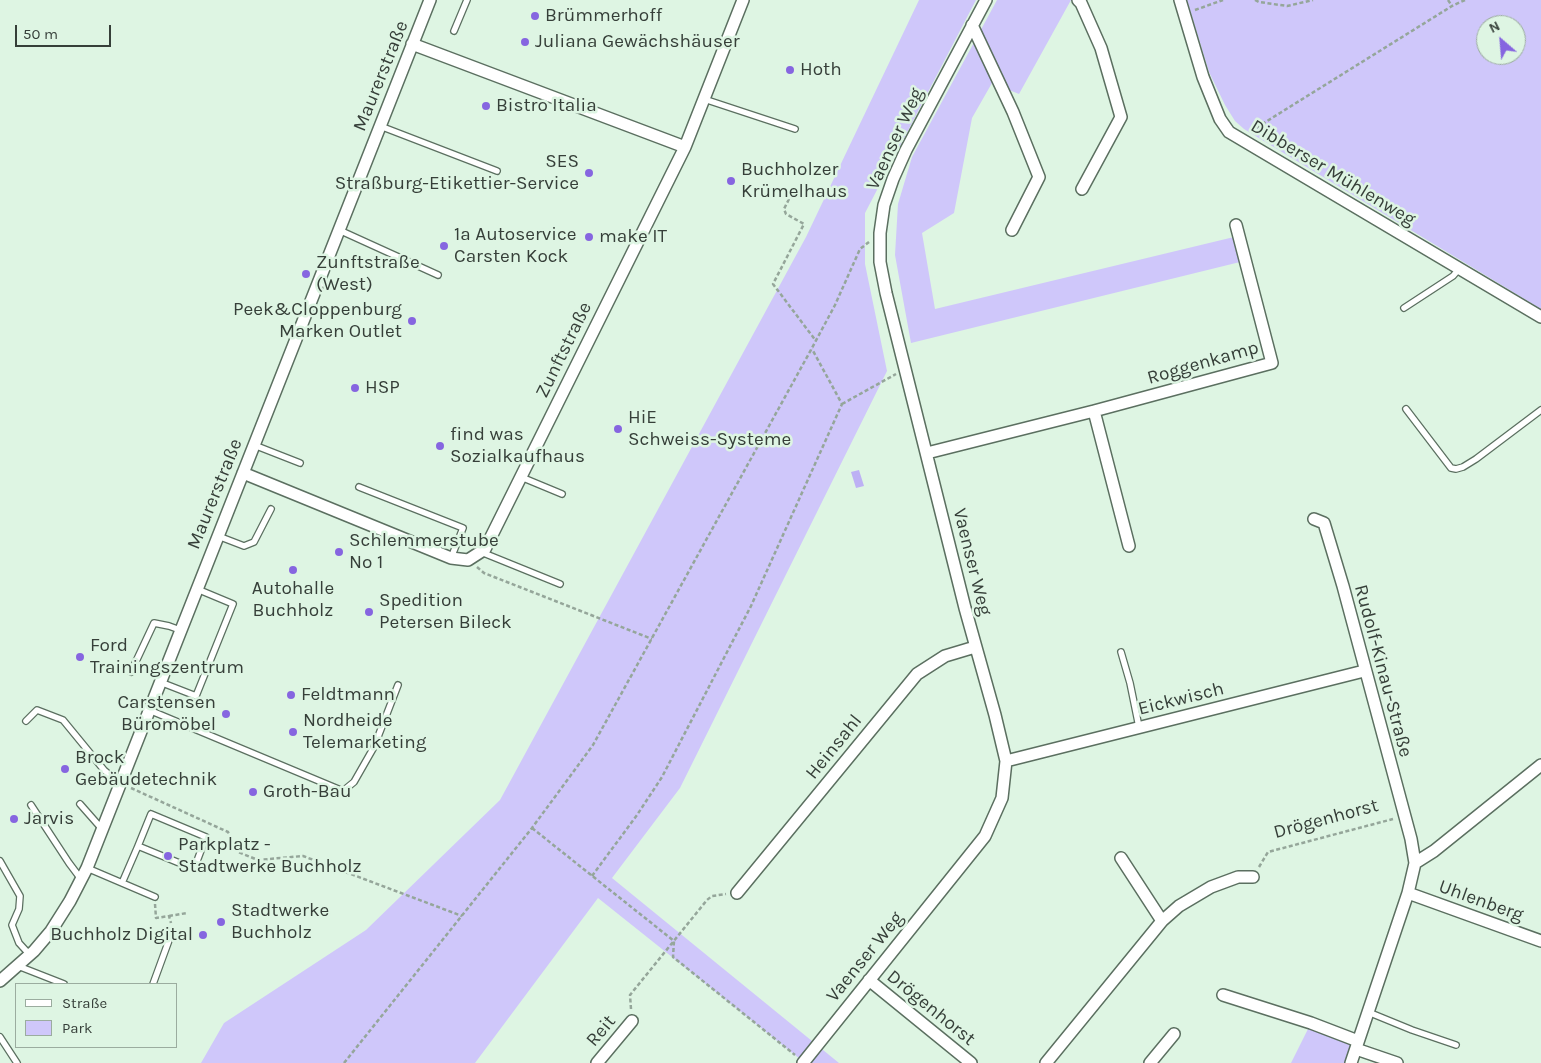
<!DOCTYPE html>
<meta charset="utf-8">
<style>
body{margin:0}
#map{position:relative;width:1541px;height:1063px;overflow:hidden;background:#def5e3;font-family:Karla,sans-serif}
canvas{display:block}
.legend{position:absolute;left:15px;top:983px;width:162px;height:65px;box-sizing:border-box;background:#def5e3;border:1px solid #9bac9f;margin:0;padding:6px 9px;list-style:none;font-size:15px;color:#363f39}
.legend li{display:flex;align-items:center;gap:10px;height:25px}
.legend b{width:25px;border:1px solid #9bac9f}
.north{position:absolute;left:1476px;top:15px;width:50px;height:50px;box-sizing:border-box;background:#def5e3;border:1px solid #9bac9f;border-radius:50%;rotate:333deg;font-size:14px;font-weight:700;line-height:20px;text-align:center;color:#363f39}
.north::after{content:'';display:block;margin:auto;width:18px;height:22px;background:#8665e0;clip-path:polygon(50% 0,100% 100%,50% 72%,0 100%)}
.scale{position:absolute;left:15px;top:25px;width:96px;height:22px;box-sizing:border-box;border:2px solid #363f39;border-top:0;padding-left:6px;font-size:15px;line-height:18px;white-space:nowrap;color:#363f39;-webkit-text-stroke:4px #def5e3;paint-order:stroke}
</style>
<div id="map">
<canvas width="1541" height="1063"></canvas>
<ul class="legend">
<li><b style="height:6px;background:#fff"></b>Straße</li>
<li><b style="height:14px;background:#cfc7fa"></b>Park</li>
</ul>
<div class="north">N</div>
<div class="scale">50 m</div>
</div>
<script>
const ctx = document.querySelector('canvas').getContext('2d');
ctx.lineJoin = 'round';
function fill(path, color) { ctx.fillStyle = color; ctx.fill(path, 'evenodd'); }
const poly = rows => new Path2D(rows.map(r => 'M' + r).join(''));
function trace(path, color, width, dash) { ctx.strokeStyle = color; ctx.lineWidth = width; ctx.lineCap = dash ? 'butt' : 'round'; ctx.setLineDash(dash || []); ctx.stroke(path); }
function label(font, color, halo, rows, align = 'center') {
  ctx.font = font + ' Karla,sans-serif'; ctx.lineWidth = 5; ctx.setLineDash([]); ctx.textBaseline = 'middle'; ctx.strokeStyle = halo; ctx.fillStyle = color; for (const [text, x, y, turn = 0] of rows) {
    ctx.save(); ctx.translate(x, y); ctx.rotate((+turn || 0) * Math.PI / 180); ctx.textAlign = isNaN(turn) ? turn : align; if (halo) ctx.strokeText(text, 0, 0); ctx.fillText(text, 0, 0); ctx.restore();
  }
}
fill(poly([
 [919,0,976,0,865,213,865,264,887,371,680,788,612,878,839,1063,805,1063,598,898,475,1063,201,1063,224,1023,366,930,500,800,806,237],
 [997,0,1071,0,1019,94,992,83,972,118,954,213,922,233,935,309,1234,237,1240,262,911,343,895,255,898,204,912,157],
 [1187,0,1541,0,1541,309,1244,129,1235,121,1225,105,1209,72],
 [1486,25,1516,25,1516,55,1486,55],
 [1311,1023,1358,1041,1351,1063,1291,1063]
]), '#cfc7fa');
fill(poly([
 [859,470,864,486,856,488,851,472]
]), '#bdb1f4');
const service = poly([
 [454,31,467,0],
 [704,99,795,129],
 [380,126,497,171],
 [339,230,438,275],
 [1404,308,1453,276,1459,269],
 [1406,409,1451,468,1456,469,1463,467,1476,459,1541,410],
 [254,445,300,463],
 [521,477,562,494],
 [359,487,463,528,451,558],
 [218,536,244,546,254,542,271,509],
 [481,552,560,584],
 [1121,652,1130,683,1139,727],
 [131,672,154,623,169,626,180,630],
 [160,682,196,696,233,604,197,589],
 [149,710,343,791,354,782,374,747,398,685],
 [26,721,37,710,63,720,104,770,120,784],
 [80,804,102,829],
 [31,805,69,863,81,879],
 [151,814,206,837,194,869,138,846,151,814],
 [0,861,20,896,19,909,12,925,19,943,30,955],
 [87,868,155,897],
 [122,883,138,846],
 [18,966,64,984],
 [153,984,172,932],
 [1368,1012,1412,1030,1456,1045],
 [0,1037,17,1063]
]);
const minor = poly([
 [1078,0,1081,3,1101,48,1121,117,1082,189],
 [1180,0,1203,77,1220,119,1229,132,1541,317],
 [972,25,1013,112,1039,177,1012,230],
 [685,147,743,0],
 [1094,411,1129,546],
 [927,453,1094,411,1272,363,1236,225],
 [243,473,451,558,468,560,485,549,685,147,412,44],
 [1314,519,1324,523,1343,586,1411,839,1415,863,1408,893,1351,1063],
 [1006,761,1364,671],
 [1121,858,1162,921],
 [1415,863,1434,851,1541,765],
 [737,893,917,674,945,656,975,647],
 [1408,893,1541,941],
 [869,980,971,1063],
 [0,981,34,951,51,931,70,901,87,868,430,0],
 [1223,995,1311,1023,1358,1041],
 [1356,1049,1397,1063],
 [597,1063,632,1021],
 [803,1063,985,836,1002,798,1006,761,995,715,965,608,886,293,880,262,880,233,884,205,893,179,906,150,986,0],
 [1046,1063,1162,921,1179,906,1211,887,1238,877,1253,877],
 [1150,1063,1174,1034]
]);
trace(service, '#5b6f60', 8);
trace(minor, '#5b6f60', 14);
trace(poly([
 [1255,0,1259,2,1287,6,1313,0],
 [1448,0,1452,6],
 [1195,10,1223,0],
 [1251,131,1452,6,1465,0],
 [789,199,784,209,786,214,804,224,773,284,816,341],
 [842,404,896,374],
 [477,567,484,573,652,639],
 [131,788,228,832,238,852,258,860,303,856,462,916],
 [532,828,674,941,673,957,795,1055],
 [1259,867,1268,852,1393,819],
 [592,876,637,815,662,777,751,606,842,404,812,349],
 [155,904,156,918,169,916,171,923],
 [169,916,187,913],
 [631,1009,630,995,707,900,712,896,726,894],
 [344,1063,532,828,593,745,812,348,835,305,860,249,869,242]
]), '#95a69a', 2.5, [4, 2.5]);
trace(service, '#fff', 5.5);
trace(minor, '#fff', 11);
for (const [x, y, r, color] of [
 [535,16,5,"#8665e0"],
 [525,42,5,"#8665e0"],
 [790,70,5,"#8665e0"],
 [486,106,5,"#8665e0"],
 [589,173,5,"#8665e0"],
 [731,181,5,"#8665e0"],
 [589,237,5,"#8665e0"],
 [444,246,5,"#8665e0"],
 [306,274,5,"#8665e0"],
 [412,321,5,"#8665e0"],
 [355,388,5,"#8665e0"],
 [618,429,5,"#8665e0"],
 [440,446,5,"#8665e0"],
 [339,552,5,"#8665e0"],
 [293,570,5,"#8665e0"],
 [369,612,5,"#8665e0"],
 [80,657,5,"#8665e0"],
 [291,695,5,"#8665e0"],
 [226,714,5,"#8665e0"],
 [293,732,5,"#8665e0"],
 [65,769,5,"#8665e0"],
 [253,792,5,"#8665e0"],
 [14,819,5,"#8665e0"],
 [168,856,5,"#8665e0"],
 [221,922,5,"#8665e0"],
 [203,935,5,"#8665e0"]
]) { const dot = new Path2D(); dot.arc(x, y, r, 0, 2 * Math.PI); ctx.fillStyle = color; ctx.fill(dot); trace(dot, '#def5e3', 2); }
label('19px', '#363f39', '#def5e3', [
 ["Brümmerhoff",545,16],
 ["Juliana Gewächshäuser",535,42],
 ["Hoth",800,70],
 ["Bistro Italia",496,106],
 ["SES",579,162,"right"],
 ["Straßburg-Etikettier-Service",579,184,"right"],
 ["Buchholzer",741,170],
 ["Krümelhaus",741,192],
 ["1a Autoservice",454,235],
 ["Carsten Kock",454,257],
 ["make IT",599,237],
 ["Zunftstraße",316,263],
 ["(West)",316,285],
 ["Peek&Cloppenburg",402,310,"right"],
 ["Marken Outlet",402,332,"right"],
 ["HSP",365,388],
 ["HiE",628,418],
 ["Schweiss-Systeme",628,440],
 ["find was",450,435],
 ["Sozialkaufhaus",450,457],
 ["Schlemmerstube",349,541],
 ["No 1",349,563],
 ["Autohalle",293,589,"center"],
 ["Buchholz",293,611,"center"],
 ["Spedition",379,601],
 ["Petersen Bileck",379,623],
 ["Ford",90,646],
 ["Trainingszentrum",90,668],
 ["Feldtmann",301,695],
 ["Carstensen",216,703,"right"],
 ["Büromöbel",216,725,"right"],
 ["Nordheide",303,721],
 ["Telemarketing",303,743],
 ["Brock",75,758],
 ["Gebäudetechnik",75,780],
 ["Groth-Bau",263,792],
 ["Jarvis",24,819],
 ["Parkplatz -",178,845],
 ["Stadtwerke Buchholz",178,867],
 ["Stadtwerke",231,911],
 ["Buchholz",231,933],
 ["Buchholz Digital",193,935,"right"]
], 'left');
label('19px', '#363f39', '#def5e3', [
 ["Maurerstraße",381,76,-68],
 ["Vaenser Weg",895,139,-65],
 ["Dibberser Mühlenweg",1333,173,31],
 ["Zunftstraße",564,350,-64],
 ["Roggenkamp",1203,363,-16],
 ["Maurerstraße",215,494,-68],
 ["Vaenser Weg",972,562,76],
 ["Rudolf-Kinau-Straße",1383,671,75],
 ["Eickwisch",1181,699,-14],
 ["Heinsahl",834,747,-51],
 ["Drögenhorst",1326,819,-15],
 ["Uhlenberg",1481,901,20],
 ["Vaenser Weg",865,957,-51],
 ["Drögenhorst",931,1008,39],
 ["Reit",601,1031,-50]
]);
</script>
